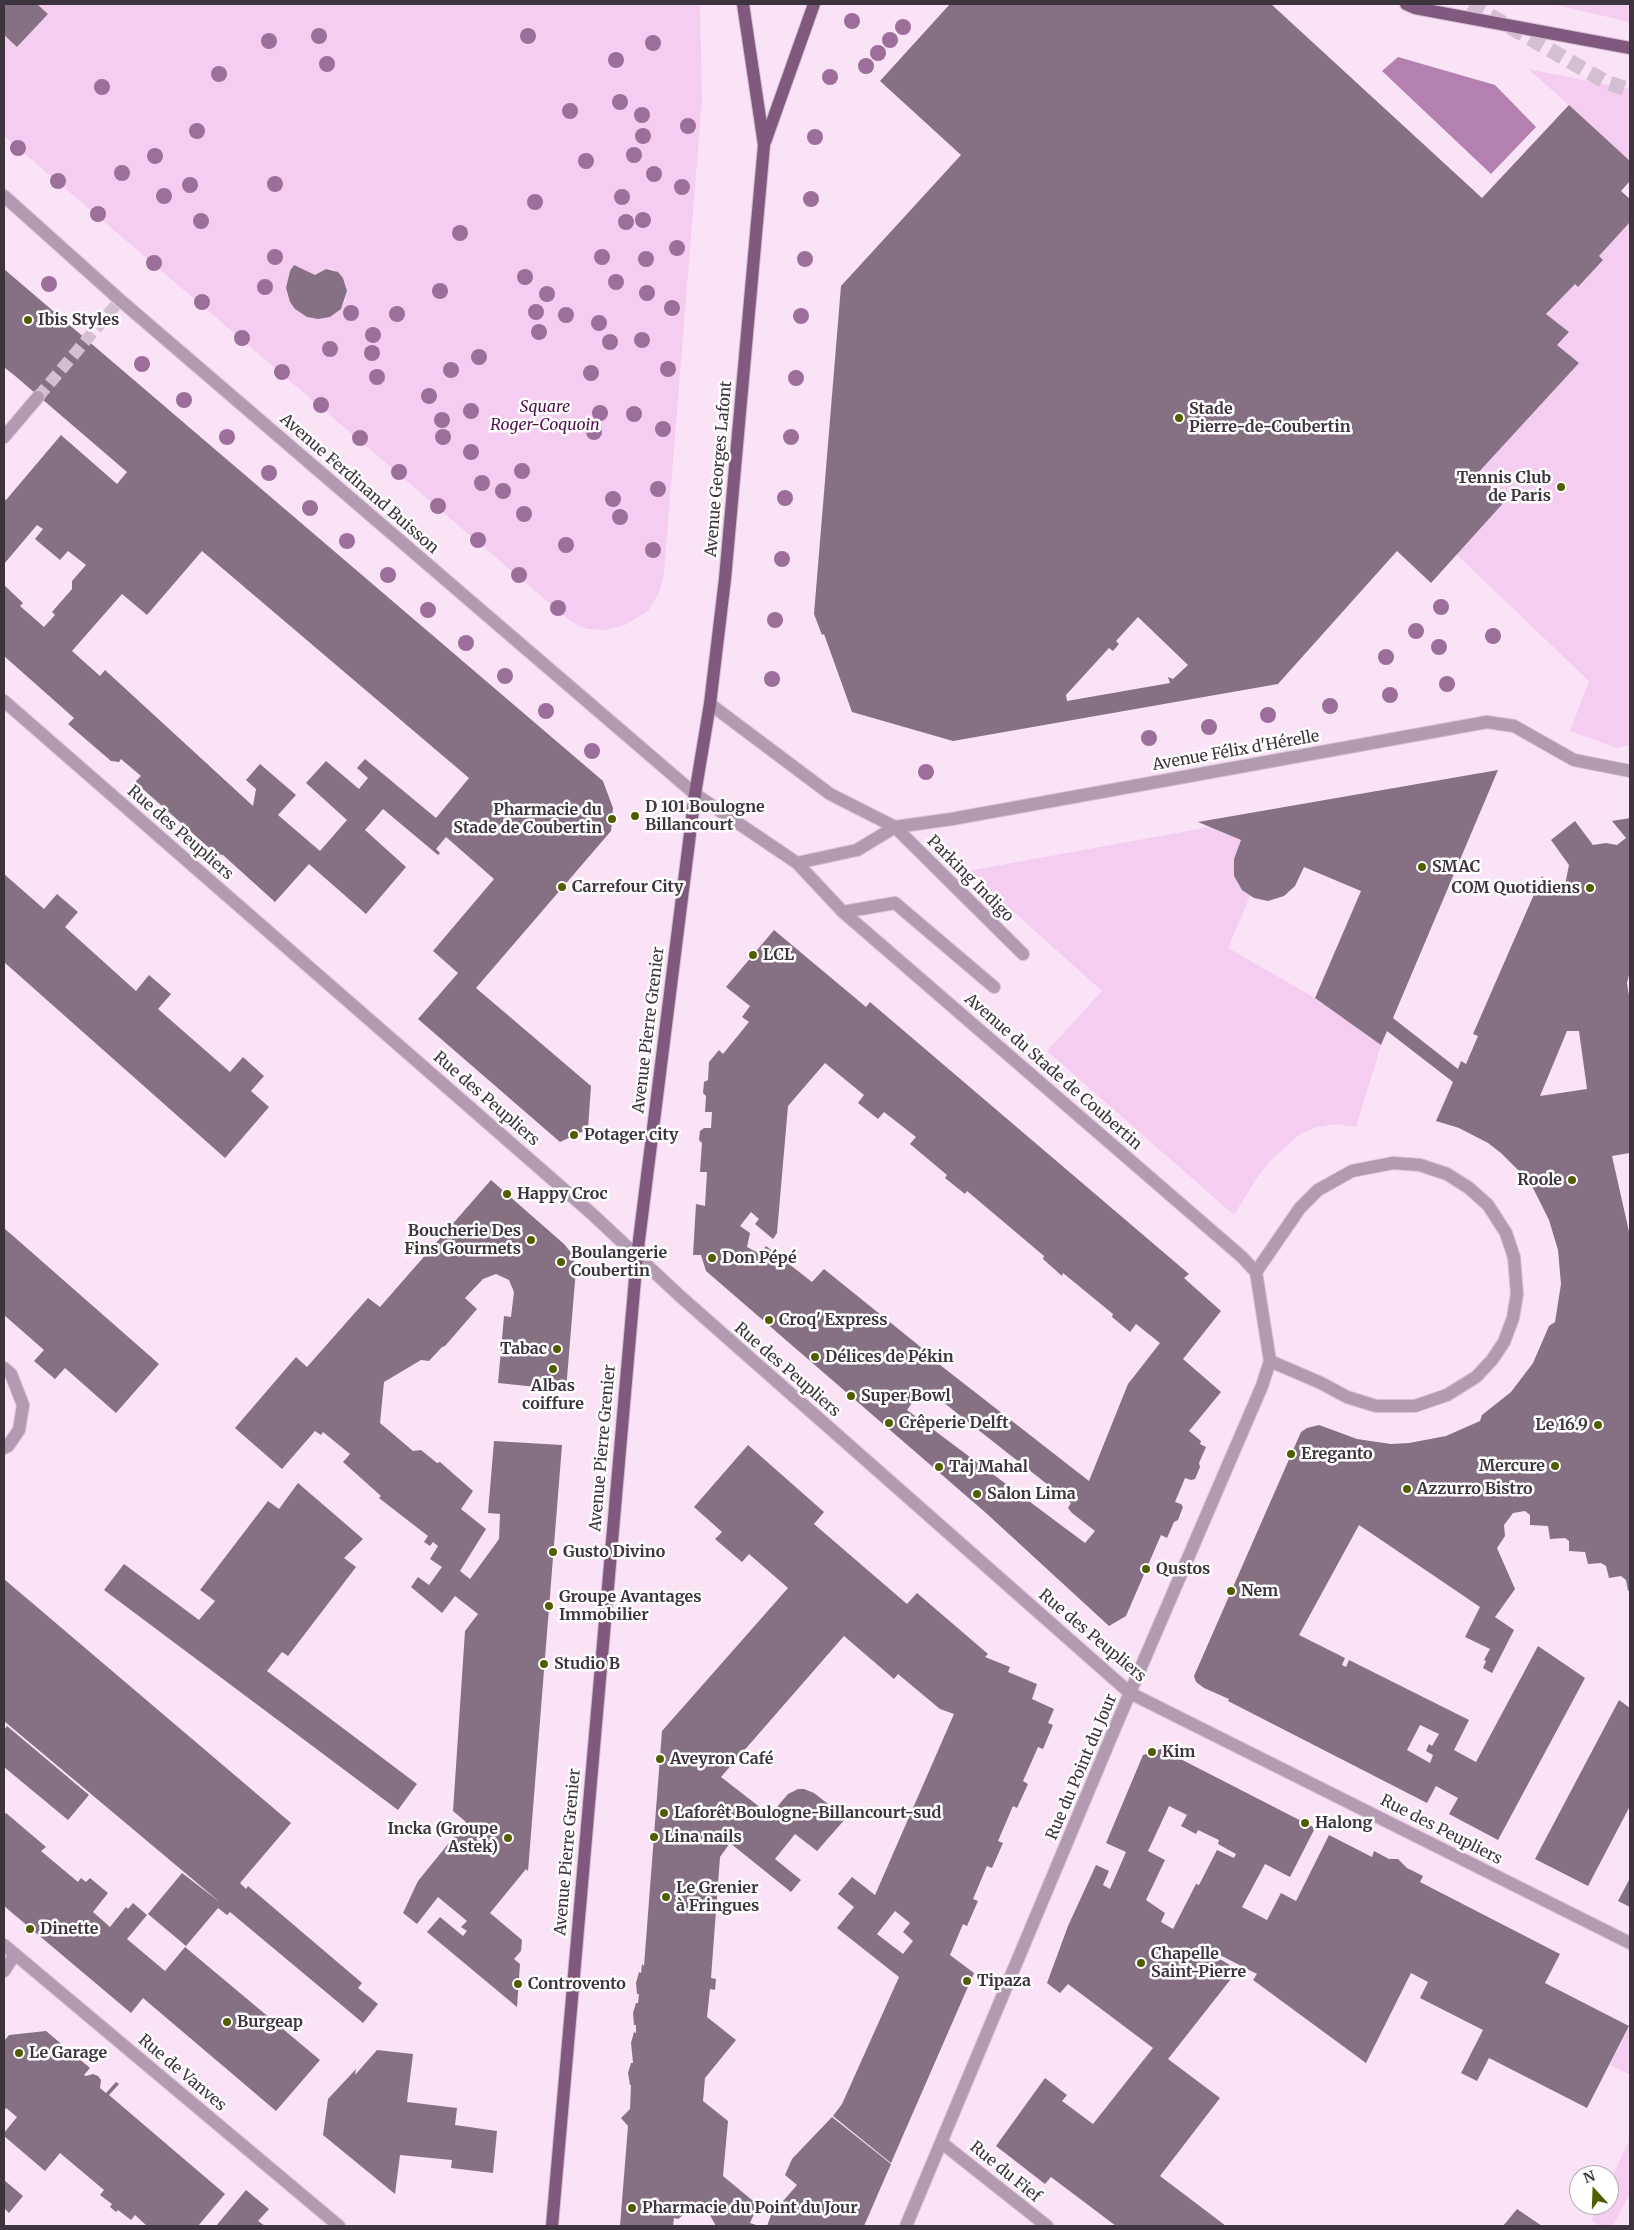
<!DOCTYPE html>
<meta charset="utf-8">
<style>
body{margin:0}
#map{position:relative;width:1634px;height:2230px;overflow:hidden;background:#fae2f7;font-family:Merriweather,serif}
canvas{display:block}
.frame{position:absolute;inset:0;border:5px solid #3e343d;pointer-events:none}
.north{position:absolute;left:1569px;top:2165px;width:50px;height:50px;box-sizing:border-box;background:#fff;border:1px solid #b2aeb1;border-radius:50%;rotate:340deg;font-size:14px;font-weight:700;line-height:20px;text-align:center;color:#3e343d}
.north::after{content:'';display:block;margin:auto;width:18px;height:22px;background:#505e00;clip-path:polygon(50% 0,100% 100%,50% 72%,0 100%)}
</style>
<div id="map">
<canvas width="1634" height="2230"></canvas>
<div class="frame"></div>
<div class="north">N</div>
</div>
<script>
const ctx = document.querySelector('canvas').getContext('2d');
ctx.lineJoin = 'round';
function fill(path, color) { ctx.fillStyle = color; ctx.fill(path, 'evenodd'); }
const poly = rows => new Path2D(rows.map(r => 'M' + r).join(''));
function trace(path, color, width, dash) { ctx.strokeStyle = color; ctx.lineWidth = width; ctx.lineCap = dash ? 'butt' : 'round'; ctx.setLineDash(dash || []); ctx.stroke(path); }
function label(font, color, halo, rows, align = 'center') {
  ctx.font = font + ' Merriweather,serif'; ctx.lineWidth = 5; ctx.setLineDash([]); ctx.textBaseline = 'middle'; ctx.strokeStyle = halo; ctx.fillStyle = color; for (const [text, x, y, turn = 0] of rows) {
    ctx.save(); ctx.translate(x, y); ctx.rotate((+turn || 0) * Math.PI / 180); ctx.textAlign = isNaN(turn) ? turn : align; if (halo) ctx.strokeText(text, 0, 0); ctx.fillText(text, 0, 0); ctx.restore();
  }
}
fill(poly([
 [37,4,700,4,702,99,664,573,659,593,648,611,625,625,605,630,587,629,570,621,4,136,4,35,17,47,48,14],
 [326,269,333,269,343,278,347,291,346,299,341,309,330,317,318,319,307,317,295,309,287,294,286,288,290,271,315,275],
 [1551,4,1630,4,1630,22],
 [1528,69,1630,89,1630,161,1569,105],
 [1630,222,1630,745,1617,748,1570,731,1589,681,1456,554,1506,500,1477,474,1579,363,1557,345,1569,332,1546,314,1575,284,1578,287,1603,260,1599,256],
 [1210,827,1241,840,1234,859,1234,876,1237,883,1250,896,1228,948,1315,998,1381,1045,1356,1127,1336,1124,1317,1127,1300,1134,1270,1161,1256,1179,1234,1215,1047,1051,1102,991,968,871],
 [1630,2025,1630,2075,1610,2065],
 [1630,2139,1630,2193,1613,2226,1600,2226,1591,2220,1598,2205,1609,2205,1609,2183]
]), '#f5cdf1');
fill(poly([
 [1398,57,1495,85,1536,127,1491,174,1382,71]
]), '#b480af');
fill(poly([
 [4,4,37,4,48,14,17,47,4,35],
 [950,4,1271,4,1482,198,1569,105,1630,161,1630,181,1621,191,1630,199,1630,222,1599,256,1603,260,1578,287,1575,284,1546,314,1569,332,1557,345,1579,363,1477,474,1506,500,1431,583,1397,551,1278,684,953,741,852,712,824,634,822,635,814,614,841,286,961,155,880,81],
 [1138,617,1188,665,1173,679,1168,677,1170,683,1067,701,1066,695,1109,648,1113,651,1119,644,1116,641],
 [294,265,315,275,326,269,338,272,343,278,347,291,341,309,330,317,318,319,307,317,295,309,290,302,286,288,290,271],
 [4,269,603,781,613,808,611,831,476,988,591,1086,588,1129,560,1142,418,1019,458,973,433,951,494,879,446,837,436,849,440,853,438,855,383,809,365,830,406,867,366,914,309,864,275,902,223,855,216,854,135,782,141,776,121,759,119,762,111,761,68,724,74,718,4,656,4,585,23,603,20,606,44,627,55,615,52,612,72,589,72,581,86,565,68,551,60,560,35,539,43,529,37,525,4,564,4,498,6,500,61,435,117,484,127,472,14,375,5,368,4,370],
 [202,551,469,778,436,818,365,759,357,768,368,778,359,789,326,761,306,783,347,820,320,851,278,815,296,795,260,764,246,780,256,789,253,806,105,670,100,676,72,651,122,594,147,615],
 [1498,770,1393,1018,1458,1069,1461,1061,1466,1064,1478,1036,1473,1034,1542,876,1555,893,1565,885,1569,865,1551,840,1575,821,1593,845,1606,843,1617,845,1626,838,1612,821,1630,818,1630,971,1627,983,1630,1002,1630,1153,1612,1156,1630,1236,1630,1590,1628,1591,1626,1580,1621,1576,1609,1578,1606,1566,1601,1563,1588,1564,1585,1552,1569,1551,1569,1541,1565,1538,1550,1539,1548,1526,1530,1525,1530,1515,1525,1511,1513,1513,1504,1525,1505,1536,1497,1548,1515,1589,1495,1617,1514,1630,1492,1673,1483,1668,1486,1661,1484,1660,1490,1649,1465,1637,1480,1607,1359,1525,1299,1635,1345,1658,1342,1665,1346,1667,1349,1660,1469,1720,1454,1750,1476,1762,1538,1646,1585,1678,1498,1840,1449,1814,1458,1798,1436,1786,1427,1803,1228,1701,1229,1699,1204,1688,1196,1682,1194,1676,1301,1432,1307,1428,1319,1425,1357,1439,1391,1444,1409,1443,1446,1436,1480,1421,1482,1415,1511,1392,1533,1363,1549,1326,1555,1322,1561,1284,1558,1250,1549,1220,1534,1190,1524,1176,1501,1153,1488,1143,1459,1128,1436,1121,1453,1082,1387,1031,1381,1045,1315,998,1361,891,1304,867,1295,886,1284,896,1268,901,1254,898,1242,890,1234,876,1234,859,1241,840,1198,822],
 [1567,1031,1579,1031,1587,1089,1540,1096],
 [1420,1725,1439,1734,1432,1746,1429,1744,1426,1751,1433,1755,1430,1763,1407,1750],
 [4,874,44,909,57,894,78,912,65,927,136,991,149,975,171,994,158,1009,230,1072,243,1057,264,1076,251,1091,269,1107,225,1158,4,962],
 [774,930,866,1007,870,1002,1189,1274,1184,1278,1221,1311,1183,1359,1221,1392,1189,1431,1201,1441,1200,1444,1206,1447,1199,1463,1200,1467,1195,1479,1191,1480,1185,1478,1175,1502,1181,1504,1183,1507,1178,1520,1174,1522,1167,1538,1161,1535,1126,1616,1109,1626,986,1513,706,1271,701,1255,693,1255,696,1204,705,1206,707,1172,700,1172,702,1143,699,1140,700,1131,704,1128,711,1128,712,1112,705,1112,706,1096,703,1093,704,1082,708,1080,709,1062,719,1050,723,1054,749,1022,742,1017,750,1006,726,987],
 [825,1063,864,1095,858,1103,878,1119,884,1112,916,1137,910,1144,947,1175,945,1178,965,1194,967,1191,1044,1256,1043,1259,1062,1276,1063,1273,1113,1314,1112,1317,1130,1332,1136,1324,1160,1343,1128,1384,1089,1481,935,1361,917,1344,824,1269,812,1282,766,1246,760,1254,747,1247,750,1233,740,1226,751,1212,759,1219,755,1224,773,1239,777,1233,788,1106],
 [929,1391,1071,1503,1068,1508,1072,1513,1095,1531,1085,1543,907,1410,914,1400,919,1403],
 [491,1180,564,1244,573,1255,576,1269,566,1390,498,1383,504,1316,511,1317,514,1292,509,1280,496,1274,483,1279,465,1298,477,1309,445,1346,442,1347,429,1361,421,1360,384,1382,380,1423,413,1451,421,1450,437,1463,440,1462,473,1491,461,1509,486,1529,460,1571,470,1579,499,1539,500,1514,488,1513,494,1441,562,1445,528,1871,526,1869,490,1913,522,1940,521,1951,514,1959,520,1964,517,2007,427,1932,440,1917,463,1936,467,1931,461,1927,467,1921,438,1897,417,1924,403,1913,418,1881,466,1822,453,1811,465,1631,478,1614,455,1596,442,1613,411,1587,418,1577,429,1585,442,1567,430,1559,438,1546,433,1542,430,1546,424,1542,428,1536,379,1498,381,1496,343,1462,350,1454,323,1432,321,1435,315,1431,282,1469,235,1428,296,1357,307,1367,368,1298,380,1307],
 [4,1228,159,1364,116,1413,65,1368,55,1379,34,1361,44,1350,4,1315],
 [748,1445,824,1512,814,1524,907,1604,917,1593,988,1654,985,1657,1010,1667,1008,1672,1037,1684,1032,1699,1054,1709,1048,1723,1053,1725,1043,1749,1038,1747,1023,1781,1028,1784,1017,1808,1013,1806,998,1841,1003,1843,992,1868,987,1866,973,1899,978,1901,967,1926,963,1924,950,1955,974,1973,891,2163,833,2116,842,2104,899,1977,837,1928,854,1907,838,1894,852,1877,875,1895,954,1714,940,1709,898,1674,894,1679,844,1636,721,1777,770,1815,788,1794,798,1789,804,1789,814,1793,846,1818,817,1851,795,1834,775,1859,801,1880,791,1892,730,1843,720,1857,711,1978,716,1979,715,1990,710,1989,707,2017,736,2040,705,2078,703,2101,728,2121,723,2176,758,2205,750,2223,759,2226,716,2226,708,2212,698,2204,684,2201,682,2216,678,2219,674,2218,673,2226,620,2226,628,2126,621,2118,630,2109,631,2085,630,2085,628,2073,631,2063,633,2063,631,2043,634,2032,636,2033,636,2025,634,2025,633,2013,636,2003,638,2003,639,1994,637,1994,636,1983,639,1972,641,1973,642,1964,644,1966,662,1731,788,1588,749,1554,742,1562,715,1539,722,1532,694,1507],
 [895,1911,910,1923,903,1932,913,1941,903,1954,877,1934],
 [298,1483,363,1539,344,1558,356,1567,288,1656,282,1652,267,1671,417,1784,398,1810,104,1590,124,1564,199,1620,215,1601,200,1590,268,1501,279,1509],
 [4,1579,291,1823,240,1883,246,1889,248,1886,362,1983,358,1988,378,2004,363,2023,230,1912,227,1915,218,1908,186,1946,148,1914,182,1873,221,1903,4,1721],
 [1619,1700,1630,1708,1630,1806,1588,1886,1535,1859],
 [7,1726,89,1795,68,1820,4,1767,4,1730],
 [1161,1749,1315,1828,1290,1877,1265,1864,1242,1907,1267,1920,1281,1893,1296,1901,1329,1835,1372,1857,1374,1851,1389,1859,1398,1859,1407,1868,1423,1876,1420,1882,1560,1954,1545,1983,1629,2026,1587,2108,1489,2058,1477,2081,1461,2073,1483,2030,1420,1998,1428,1982,1411,1973,1366,2063,1253,1980,1257,1974,1216,1953,1215,1956,1238,1970,1168,2059,1220,2098,1160,2176,1226,2226,1116,2226,1051,2177,1045,2184,996,2146,1045,2078,1067,2095,1062,2101,1093,2124,1153,2048,1068,1984,1060,1993,1047,1983,1068,1926,1096,1865,1109,1871,1103,1885,1110,1889,1126,1852,1106,1843,1143,1755],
 [1169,1806,1187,1815,1181,1826,1196,1834,1198,1830,1219,1840,1218,1844,1236,1854,1234,1858,1217,1850,1199,1885,1196,1884,1173,1929,1161,1922,1165,1913,1146,1900,1165,1860,1148,1851],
 [6,1813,46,1847,41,1851,78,1882,81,1878,86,1882,90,1878,108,1893,93,1912,110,1927,126,1907,128,1909,133,1903,147,1915,127,1939,165,1971,185,1947,320,2060,276,2111,143,1998,131,2013,4,1906,4,1815],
 [1630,1878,1630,1907,1618,1901],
 [46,2031,90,2068,84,2075,86,2076,93,2074,98,2076,101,2080,100,2088,106,2093,116,2082,119,2084,109,2095,225,2194,198,2226,147,2226,135,2215,131,2220,118,2210,116,2212,110,2207,112,2204,100,2195,104,2190,60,2153,45,2171,4,2136,4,2133,17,2117,6,2108,4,2111,4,2041,9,2035],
 [377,2050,413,2054,407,2102,457,2108,455,2125,497,2131,493,2173,451,2168,452,2160,400,2155,395,2194,323,2135,328,2099,356,2069,355,2075],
 [832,2117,891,2164,864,2226,767,2226,771,2215,797,2185,785,2175,792,2159],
 [4,2180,23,2196,9,2213,4,2208],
 [246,2190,269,2209,258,2221,265,2226,216,2226],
 [1517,2209,1542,2226,1503,2226]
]), '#867184');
trace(poly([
 [38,397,120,300]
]), '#d4bfd2', 12, [12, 6]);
trace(poly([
 [1470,4,1606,82,1630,90]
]), '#d4bfd2', 15, [15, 8]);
const minor = poly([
 [4,196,120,300,695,794,797,863,843,912,1242,1257,1256,1272,1270,1361,1262,1386,1117,1723,906,2226],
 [4,437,38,397],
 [4,701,591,1213,681,1297,1130,1693,1630,1943],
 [710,704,830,794,895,827,1023,954],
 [797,863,857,850,895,827,952,819,1487,722,1514,726,1574,760,1630,771],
 [843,912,895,903,994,987],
 [1256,1272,1300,1208,1318,1190,1352,1171,1393,1163,1420,1165,1447,1174,1469,1188,1488,1205,1506,1233,1514,1257,1517,1294,1513,1318,1504,1342,1492,1360,1476,1377,1447,1395,1415,1406,1376,1406,1347,1397,1321,1383,1270,1361],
 [4,1368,11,1374,23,1405,19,1430,8,1446,4,1448],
 [4,1945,339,2226],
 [4,1971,15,1954],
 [942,2143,1047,2226]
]);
const major = poly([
 [1406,4,1415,8,1630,48],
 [765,142,814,4],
 [552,2226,637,1256,695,794,710,704,725,579,764,145,743,4]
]);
trace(minor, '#d4bfd2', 14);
trace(major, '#d4bfd2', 14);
trace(minor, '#b29bb0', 12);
trace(major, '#81587e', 12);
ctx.fillStyle = '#9c6e9a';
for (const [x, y] of [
 [852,21],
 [903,27],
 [319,36],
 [528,36],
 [890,40],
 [269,41],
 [653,43],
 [878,53],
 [616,60],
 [327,64],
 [866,66],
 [219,74],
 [830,77],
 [102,87],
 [620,102],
 [570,111],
 [642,115],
 [688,126],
 [197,131],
 [643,136],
 [815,137],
 [18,148],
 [634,155],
 [155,156],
 [586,161],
 [122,173],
 [654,174],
 [58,181],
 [275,184],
 [190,185],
 [682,187],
 [164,196],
 [622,197],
 [811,199],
 [535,202],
 [98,214],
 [643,220],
 [201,221],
 [626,222],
 [460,233],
 [677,248],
 [275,257],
 [602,257],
 [646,259],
 [805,259],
 [154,263],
 [525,277],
 [616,282],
 [49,284],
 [265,287],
 [440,291],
 [647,293],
 [547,294],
 [202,302],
 [672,308],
 [536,312],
 [351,313],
 [397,314],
 [566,315],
 [801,316],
 [599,323],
 [539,332],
 [373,335],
 [242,338],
 [642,340],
 [610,342],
 [330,349],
 [372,353],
 [479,357],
 [142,364],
 [668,369],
 [451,370],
 [282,372],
 [591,373],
 [377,377],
 [796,378],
 [429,396],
 [184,400],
 [321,405],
 [471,411],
 [600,413],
 [634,414],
 [442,420],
 [663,429],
 [594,432],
 [227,437],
 [443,437],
 [791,437],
 [360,438],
 [471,452],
 [522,471],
 [399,472],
 [269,473],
 [482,483],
 [658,489],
 [503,491],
 [785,498],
 [613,499],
 [438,506],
 [310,508],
 [524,514],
 [620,517],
 [478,540],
 [347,541],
 [566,545],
 [653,550],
 [782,559],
 [388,575],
 [519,575],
 [1441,607],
 [558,608],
 [428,610],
 [775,620],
 [1416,631],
 [1493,636],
 [466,643],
 [1439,647],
 [1386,657],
 [505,676],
 [772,679],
 [1447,684],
 [1390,695],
 [1330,706],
 [546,711],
 [1268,715],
 [1209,727],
 [1149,738],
 [592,751],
 [926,772]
]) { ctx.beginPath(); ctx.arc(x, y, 8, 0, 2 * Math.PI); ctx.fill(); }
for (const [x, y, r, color] of [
 [28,320,5,"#505e00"],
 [1179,418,5,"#505e00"],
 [1561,487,5,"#505e00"],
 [635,816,5,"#505e00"],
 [612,819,5,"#505e00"],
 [1422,867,5,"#505e00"],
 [562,887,5,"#505e00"],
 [1590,888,5,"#505e00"],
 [753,955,5,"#505e00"],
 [574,1135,5,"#505e00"],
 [1572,1180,5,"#505e00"],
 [507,1194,5,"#505e00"],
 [531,1240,5,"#505e00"],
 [712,1258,5,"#505e00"],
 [561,1262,5,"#505e00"],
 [769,1320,5,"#505e00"],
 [557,1349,5,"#505e00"],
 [815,1357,5,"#505e00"],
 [553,1369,5,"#505e00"],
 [851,1396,5,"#505e00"],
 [889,1423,5,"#505e00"],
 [1598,1425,5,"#505e00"],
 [1291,1454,5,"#505e00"],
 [1555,1466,5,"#505e00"],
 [939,1467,5,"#505e00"],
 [1407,1489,5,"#505e00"],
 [977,1494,5,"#505e00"],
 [553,1552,5,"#505e00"],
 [1146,1569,5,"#505e00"],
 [1231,1591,5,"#505e00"],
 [549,1606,5,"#505e00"],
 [544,1664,5,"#505e00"],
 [1152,1752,5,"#505e00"],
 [660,1759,5,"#505e00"],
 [664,1813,5,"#505e00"],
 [1305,1823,5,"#505e00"],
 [654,1837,5,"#505e00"],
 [508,1838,5,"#505e00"],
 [666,1897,5,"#505e00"],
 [30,1929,5,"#505e00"],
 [1141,1963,5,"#505e00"],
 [967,1981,5,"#505e00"],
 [518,1984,5,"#505e00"],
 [227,2022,5,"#505e00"],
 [19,2053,5,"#505e00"],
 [632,2208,5,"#505e00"]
]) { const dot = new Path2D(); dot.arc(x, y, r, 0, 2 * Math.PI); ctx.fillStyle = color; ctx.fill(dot); trace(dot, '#fff', 2); }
label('bold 16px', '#3e343d', '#fff', [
 ["Ibis Styles",38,320],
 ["Stade",1189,409],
 ["Pierre-de-Coubertin",1189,427],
 ["Tennis Club",1551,478,"right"],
 ["de Paris",1551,496,"right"],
 ["D 101 Boulogne",645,807],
 ["Billancourt",645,825],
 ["Pharmacie du",602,810,"right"],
 ["Stade de Coubertin",602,828,"right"],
 ["SMAC",1432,867],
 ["Carrefour City",572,887],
 ["COM Quotidiens",1580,888,"right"],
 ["LCL",763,955],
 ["Potager city",584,1135],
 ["Roole",1562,1180,"right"],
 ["Happy Croc",517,1194],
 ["Boucherie Des",521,1231,"right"],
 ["Fins Gourmets",521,1249,"right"],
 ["Boulangerie",571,1253],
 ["Coubertin",571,1271],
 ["Don Pépé",722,1258],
 ["Croq' Express",779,1320],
 ["Tabac",547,1349,"right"],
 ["Délices de Pékin",825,1357],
 ["Albas",553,1386,"center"],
 ["coiffure",553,1404,"center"],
 ["Super Bowl",861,1396],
 ["Crêperie Delft",899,1423],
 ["Le 16.9",1588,1425,"right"],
 ["Ereganto",1301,1454],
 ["Mercure",1545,1466,"right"],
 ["Taj Mahal",949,1467],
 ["Azzurro Bistro",1417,1489],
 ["Salon Lima",987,1494],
 ["Gusto Divino",563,1552],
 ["Qustos",1156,1569],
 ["Nem",1241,1591],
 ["Groupe Avantages",559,1597],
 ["Immobilier",559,1615],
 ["Studio B",554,1664],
 ["Kim",1162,1752],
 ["Aveyron Café",670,1759],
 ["Laforêt Boulogne-Billancourt-sud",674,1813],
 ["Halong",1315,1823],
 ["Incka (Groupe",498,1829,"right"],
 ["Astek)",498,1847,"right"],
 ["Lina nails",664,1837],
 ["Le Grenier",676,1888],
 ["à Fringues",676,1906],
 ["Dinette",40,1929],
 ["Chapelle",1151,1954],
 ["Saint-Pierre",1151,1972],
 ["Tipaza",977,1981],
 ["Controvento",528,1984],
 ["Burgeap",237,2022],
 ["Le Garage",29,2053],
 ["Pharmacie du Point du Jour",642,2208]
], 'left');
label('italic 16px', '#4f104d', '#fff', [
 ["Square",545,407],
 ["Roger-Coquoin",545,425]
]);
label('16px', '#3e343d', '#fff', [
 ["Avenue Georges Lafont",719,469,-85],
 ["Avenue Ferdinand Buisson",359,484,41],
 ["Avenue Félix d'Hérelle",1236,751,-10],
 ["Rue des Peupliers",180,833,41],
 ["Parking Indigo",970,879,45],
 ["Avenue Pierre Grenier",649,1030,-83],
 ["Avenue du Stade de Coubertin",1053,1072,41],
 ["Rue des Peupliers",486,1099,41],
 ["Rue des Peupliers",787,1370,41],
 ["Avenue Pierre Grenier",603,1448,-85],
 ["Rue des Peupliers",1092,1636,40],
 ["Rue du Point du Jour",1082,1767,-67],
 ["Rue des Peupliers",1441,1830,27],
 ["Avenue Pierre Grenier",568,1852,-85],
 ["Rue de Vanves",182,2073,40],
 ["Rue du Fief",1005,2172,39]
]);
</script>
